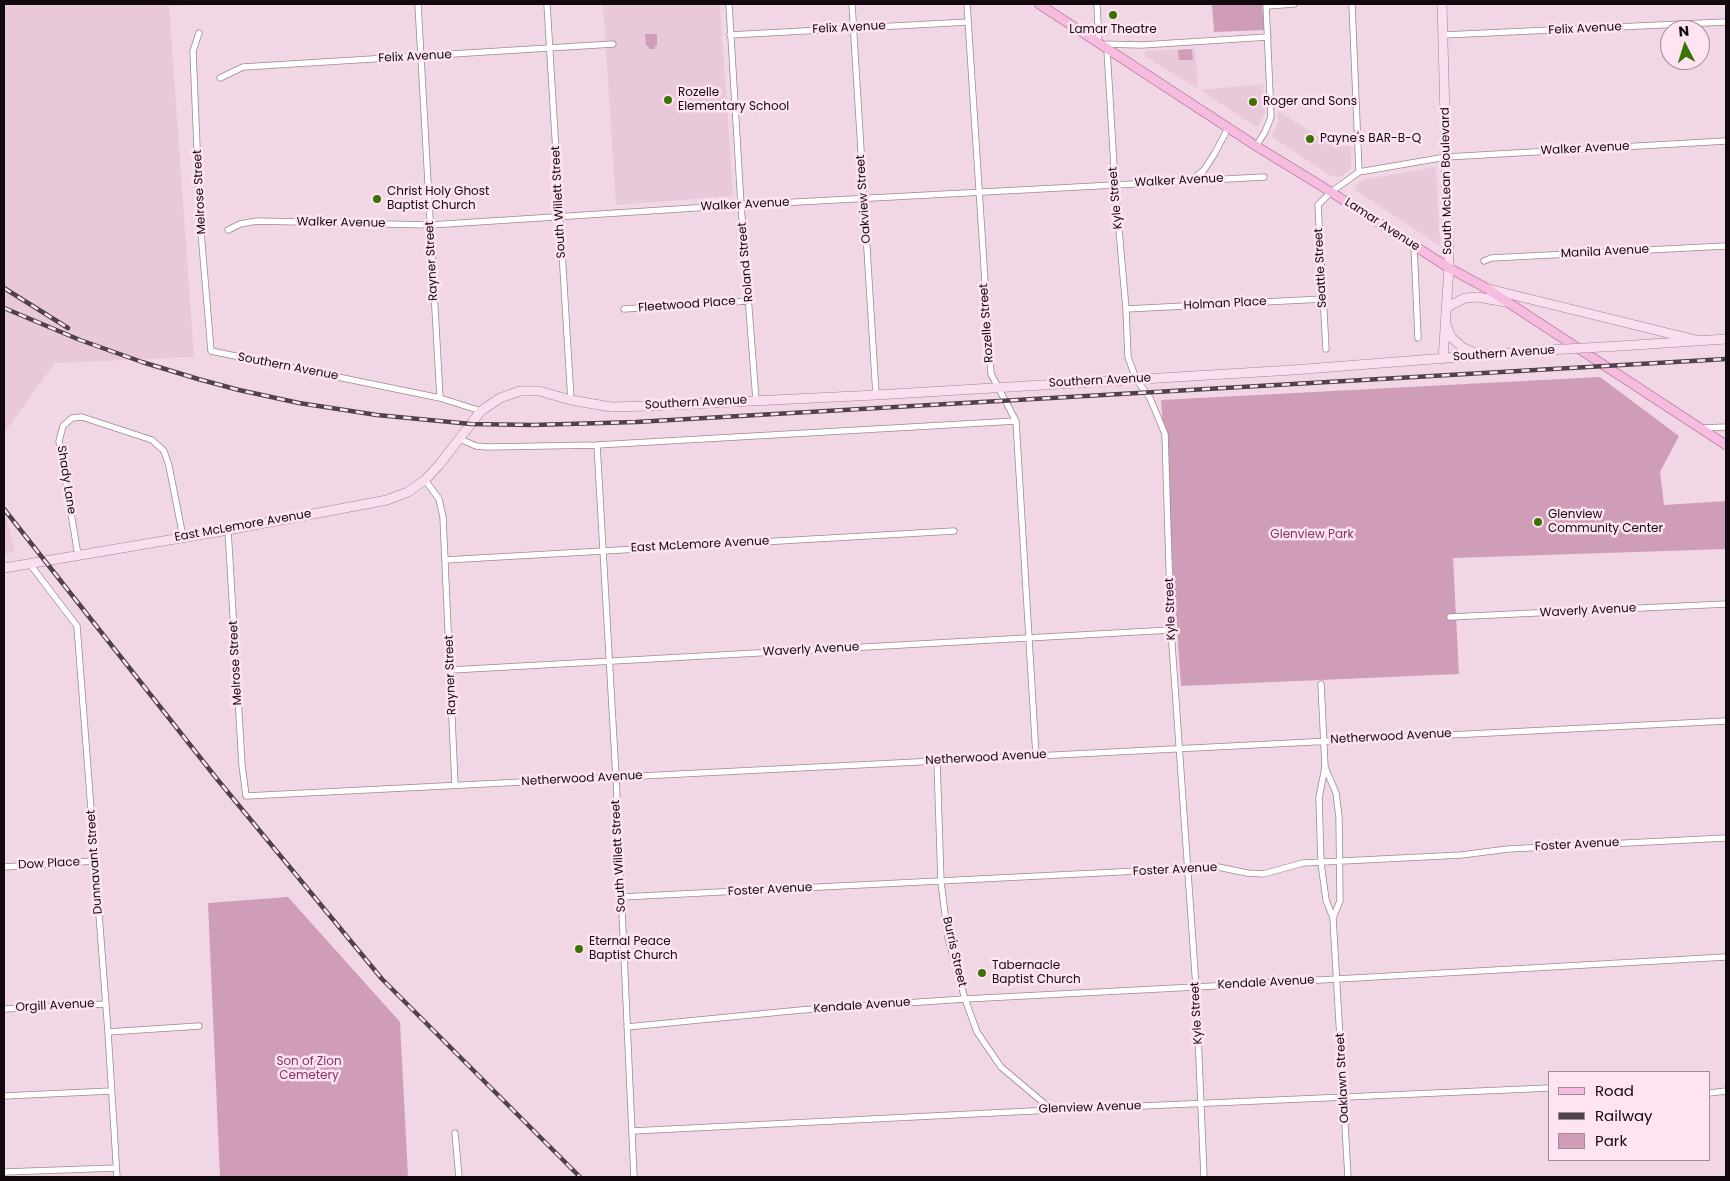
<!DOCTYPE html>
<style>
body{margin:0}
#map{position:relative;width:1730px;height:1181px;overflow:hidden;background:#f1d7e5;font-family:Poppins,sans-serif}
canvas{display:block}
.frame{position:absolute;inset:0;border:5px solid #11090e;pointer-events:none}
.legend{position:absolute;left:1548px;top:1071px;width:162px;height:90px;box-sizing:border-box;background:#fee4f2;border:1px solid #9f8c97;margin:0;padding:6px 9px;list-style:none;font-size:15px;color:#11090e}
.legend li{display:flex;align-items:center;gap:10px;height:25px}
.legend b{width:25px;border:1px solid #9f8c97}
.north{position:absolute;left:1660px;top:20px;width:50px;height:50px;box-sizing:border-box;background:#fee4f2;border:1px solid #9f8c97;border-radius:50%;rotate:355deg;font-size:14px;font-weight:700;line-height:20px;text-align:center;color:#11090e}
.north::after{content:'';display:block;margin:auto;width:18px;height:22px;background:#3c7300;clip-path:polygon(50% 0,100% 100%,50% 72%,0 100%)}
</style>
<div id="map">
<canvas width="1730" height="1181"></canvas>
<div class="frame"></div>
<ul class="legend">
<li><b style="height:6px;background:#f6bcdf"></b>Road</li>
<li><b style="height:6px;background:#4f424a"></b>Railway</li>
<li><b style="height:14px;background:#d09db9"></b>Park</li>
</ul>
<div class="north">N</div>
</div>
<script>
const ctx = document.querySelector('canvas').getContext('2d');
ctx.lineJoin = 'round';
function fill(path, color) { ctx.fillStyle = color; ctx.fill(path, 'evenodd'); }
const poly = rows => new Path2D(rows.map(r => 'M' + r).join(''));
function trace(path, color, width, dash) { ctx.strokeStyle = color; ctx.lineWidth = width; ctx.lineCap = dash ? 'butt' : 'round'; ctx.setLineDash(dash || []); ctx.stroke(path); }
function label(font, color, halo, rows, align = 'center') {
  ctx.font = font + ' Poppins,sans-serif'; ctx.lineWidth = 5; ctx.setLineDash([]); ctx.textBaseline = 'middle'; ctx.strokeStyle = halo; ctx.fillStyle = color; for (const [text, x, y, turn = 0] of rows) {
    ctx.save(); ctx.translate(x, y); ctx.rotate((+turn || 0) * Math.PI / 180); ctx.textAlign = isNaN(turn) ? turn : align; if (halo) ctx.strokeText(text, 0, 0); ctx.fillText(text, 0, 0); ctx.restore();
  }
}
fill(poly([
 [4,4,209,4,169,6,194,357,55,363,4,433],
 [603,4,720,4,733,196,616,205],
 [1195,49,1198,89,1145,56,1145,51],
 [1263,84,1265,114,1258,127,1255,126,1200,90],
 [1278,111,1333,146,1351,146,1351,169,1342,176,1336,177,1329,175,1272,137,1272,135,1278,122],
 [1436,167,1440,244,1439,245,1355,190,1356,186,1362,180],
 [4,510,15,552,4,554]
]), '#e9c8da');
fill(poly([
 [1212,4,1262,4,1264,30,1214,32],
 [645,34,657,34,657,45,655,46,655,49,649,49,648,46,646,46],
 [1192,49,1193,60,1179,60,1178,50],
 [1600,377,1679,436,1660,472,1664,505,1726,501,1726,549,1453,558,1459,674,1181,686,1161,400],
 [288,897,400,1022,408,1177,220,1177,208,903]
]), '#d09db9');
const minor = poly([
 [418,4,440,398],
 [547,4,571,400],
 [729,4,741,205,756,400],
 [852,4,876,395],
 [967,4,991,374,1016,421,1036,756],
 [1097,4,1099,44,1142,45,1268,37],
 [1352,4,1359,172],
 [1267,6,1294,4],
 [199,33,193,51,200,220,211,351,440,398,481,411],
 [730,35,968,22],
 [1443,35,1726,22],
 [1107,49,1115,184,1126,309,1128,357,1136,379,1150,398,1165,434,1171,630,1196,987,1204,1177],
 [220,78,243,67,613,44],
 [1256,146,1265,132,1271,117,1266,4],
 [1190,181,1204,170,1215,153,1228,128],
 [228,230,240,224,257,221,430,225,741,205,1264,177],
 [1414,245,1418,338],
 [1484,261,1491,258,1726,246],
 [624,309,749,301],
 [1126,309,1323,299],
 [1326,349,1318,205,1331,192,1359,172,1446,157,1726,141],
 [1702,428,1726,427],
 [460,439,476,446,488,447,597,445,1016,421],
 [597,445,616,777,634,1177],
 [425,480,439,499,443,517,455,785],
 [228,530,242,765,246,796,1726,721],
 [78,555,59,441,63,426,72,418,82,417,152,440,164,451,169,466,183,537],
 [445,560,954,531],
 [29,563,77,626,108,1032,117,1177],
 [1450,617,1726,604],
 [451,670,1171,630],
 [1321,684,1325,767,1319,798,1321,863,1326,900,1333,918,1348,1177],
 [937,761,941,882,948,938,965,999,977,1032,1001,1067,1052,1110],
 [1325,767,1336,793,1339,817,1340,901,1333,918],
 [4,867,94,861],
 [621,897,1218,867,1247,873,1263,874,1303,863,1461,855,1508,849,1726,838],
 [4,1009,106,1004],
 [627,1027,801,1010,965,999,1196,987,1726,957],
 [108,1032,199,1026],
 [1709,1093,1726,1091],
 [4,1096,111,1091],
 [632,1131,1052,1110,1549,1088],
 [455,1133,459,1177],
 [4,1172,116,1168]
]);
const secondary = poly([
 [1442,4,1449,268,1443,359],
 [1489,289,1700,341],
 [1447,307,1465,298,1477,297,1506,302],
 [1446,324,1451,337,1462,347,1479,355],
 [1620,346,1726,339],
 [4,568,228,530,387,500,408,492,425,480,439,465,481,411,500,398,520,391,539,391,571,400,611,407,649,406,876,395,1293,370,1548,350]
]);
const primary = poly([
 [1039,4,1256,146,1331,192,1449,268,1486,288,1726,445]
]);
trace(minor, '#9d8692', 7);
trace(secondary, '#9d8692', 10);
trace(primary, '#a26188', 10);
trace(minor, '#fff', 5.5);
trace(secondary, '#fadeef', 9);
trace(primary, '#f6bcdf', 9);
const rail = poly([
 [4,288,68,328],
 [4,308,80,340,142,362,198,379,239,390,299,403,377,415,471,424,533,425,636,422,1726,359],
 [4,509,217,779,382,979,580,1177]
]);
trace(rail, '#4f424a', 4.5);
trace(rail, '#fee4f2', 2.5, [8]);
const secondaryBridge = poly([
 [1548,350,1620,346]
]);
trace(secondaryBridge, '#9d8692', 10, []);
trace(secondaryBridge, '#fadeef', 9);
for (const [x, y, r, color] of [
 [1113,15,5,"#3c7300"],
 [668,100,5,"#3c7300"],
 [1253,102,5,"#3c7300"],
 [1310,139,5,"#3c7300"],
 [377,199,5,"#3c7300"],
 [1538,522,5,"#3c7300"],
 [579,949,5,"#3c7300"],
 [982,973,5,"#3c7300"]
]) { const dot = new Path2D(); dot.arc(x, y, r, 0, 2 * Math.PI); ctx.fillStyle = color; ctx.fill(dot); trace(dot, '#fee4f2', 2); }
label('12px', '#11090e', '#fee4f2', [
 ["Felix Avenue",849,28,-3],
 ["Felix Avenue",1585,29,-3],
 ["Felix Avenue",415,57,-3],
 ["Walker Avenue",1585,149,-3],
 ["Walker Avenue",1179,181,-3],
 ["South McLean Boulevard",1447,181,-91],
 ["Melrose Street",200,192,-93],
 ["Kyle Street",1116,198,-95],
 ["Oakview Street",864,199,-94],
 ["South Willett Street",559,202,-93],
 ["Walker Avenue",745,205,-3],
 ["Walker Avenue",341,223,1],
 ["Lamar Avenue",1382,225,33],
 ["Manila Avenue",1605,252,-3],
 ["Rayner Street",432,261,-93],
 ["Roland Street",746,262,-95],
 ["Seattle Street",1321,268,-93],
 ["Holman Place",1225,304,-3],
 ["Fleetwood Place",687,305,-4],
 ["Rozelle Street",987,323,-94],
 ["Southern Avenue",1504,354,-4],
 ["Southern Avenue",288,367,11],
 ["Southern Avenue",1100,381,-3],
 ["Southern Avenue",696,403,-3],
 ["Shady Lane",66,480,81],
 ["East McLemore Avenue",243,526,-10],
 ["East McLemore Avenue",700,545,-3],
 ["Kyle Street",1171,609,-92],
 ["Waverly Avenue",1588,611,-3],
 ["Waverly Avenue",811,650,-3],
 ["Melrose Street",236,663,-93],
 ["Rayner Street",451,675,-92],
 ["Netherwood Avenue",1391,737,-3],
 ["Netherwood Avenue",986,758,-3],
 ["Netherwood Avenue",582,779,-3],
 ["Foster Avenue",1577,845,-3],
 ["South Willett Street",619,856,-93],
 ["Dunnavant Street",95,862,-94],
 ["Dow Place",49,864,-3],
 ["Foster Avenue",1175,870,-3],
 ["Foster Avenue",770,890,-3],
 ["Burris Street",954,952,77],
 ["Kendale Avenue",1266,983,-3],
 ["Orgill Avenue",55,1006,-3],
 ["Kendale Avenue",862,1006,-4],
 ["Kyle Street",1197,1013,-93],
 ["Oaklawn Street",1343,1078,-93],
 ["Glenview Avenue",1090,1108,-2]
]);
label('12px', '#11090e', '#fee4f2', [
 ["Lamar Theatre",1113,30,"center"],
 ["Rozelle",678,93],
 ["Elementary School",678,107],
 ["Roger and Sons",1263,102],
 ["Payne's BAR-B-Q",1320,139],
 ["Christ Holy Ghost",387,192],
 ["Baptist Church",387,206],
 ["Glenview",1548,515],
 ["Community Center",1548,529],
 ["Eternal Peace",589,942],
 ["Baptist Church",589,956],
 ["Tabernacle",992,966],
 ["Baptist Church",992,980]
], 'left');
label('12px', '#853467', '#fee4f2', [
 ["Glenview Park",1312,535],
 ["Son of Zion",309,1062],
 ["Cemetery",309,1076]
]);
</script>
